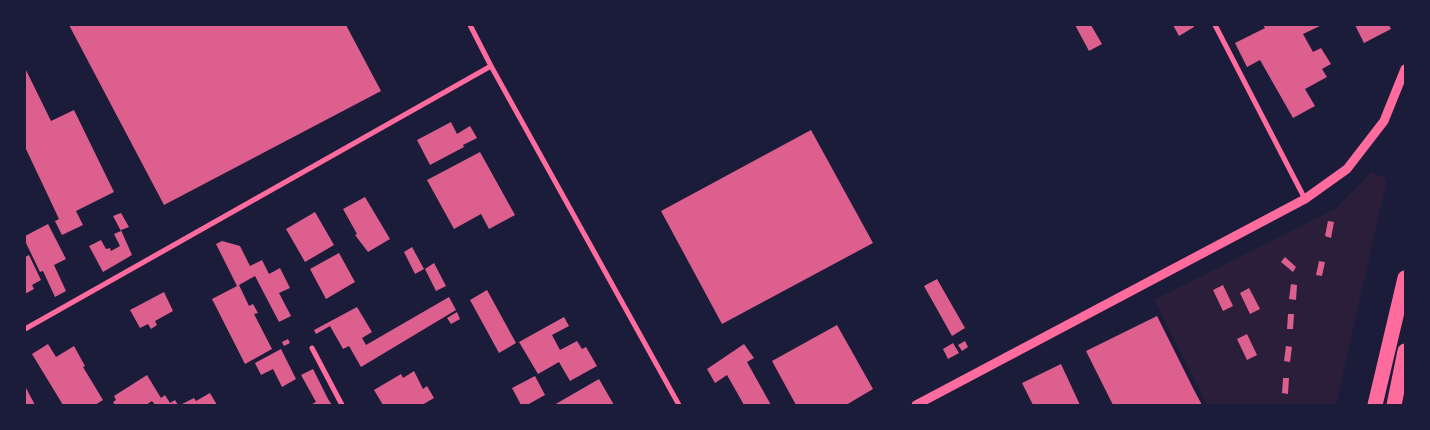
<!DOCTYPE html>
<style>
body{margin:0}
#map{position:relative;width:1430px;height:430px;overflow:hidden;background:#1b1b3a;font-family:Lato,sans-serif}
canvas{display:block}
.frame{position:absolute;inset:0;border:26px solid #1b1b3a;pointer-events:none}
</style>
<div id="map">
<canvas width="1430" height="430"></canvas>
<div class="frame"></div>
</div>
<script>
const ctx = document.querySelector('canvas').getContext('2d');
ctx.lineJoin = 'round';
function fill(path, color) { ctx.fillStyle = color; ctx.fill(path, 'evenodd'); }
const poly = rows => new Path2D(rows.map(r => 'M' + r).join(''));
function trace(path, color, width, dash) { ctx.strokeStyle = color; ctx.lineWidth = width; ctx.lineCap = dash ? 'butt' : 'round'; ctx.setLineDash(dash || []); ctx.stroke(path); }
fill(poly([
 [1371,172,1387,179,1336,405,1207,405,1154,300,1335,209]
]), '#2a1e3b');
fill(poly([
 [69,25,346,25,381,91,164,205],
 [1075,25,1091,25,1102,44,1089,51],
 [1173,25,1193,25,1194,27,1179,36],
 [1263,25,1322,25,1303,34,1313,52,1321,48,1331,64,1322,69,1327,77,1305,89,1315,106,1293,118,1260,60,1247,67,1235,43,1265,28],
 [1355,25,1389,25,1391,29,1364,43],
 [25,68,51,121,74,110,114,192,76,211,83,225,62,235,55,221,59,219,25,147],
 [451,122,457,134,470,126,477,138,463,145,464,147,430,165,417,140],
 [811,130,873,243,722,324,661,211],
 [480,152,515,215,489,229,481,214,454,229,427,180],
 [365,197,390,239,368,252,355,235,357,234,343,209],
 [315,212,334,245,305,262,286,229],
 [121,213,129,227,121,230,132,255,103,272,89,246,101,240,106,249,110,248,111,251,120,246,114,234,121,231,113,216],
 [1328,221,1334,222,1331,238,1325,236],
 [48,224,66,259,54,265,66,291,55,297,43,271,40,272,25,241,25,236],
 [222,241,240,246,250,266,262,260,269,274,280,268,290,288,279,293,291,316,279,322,255,276,239,285,249,306,253,304,258,313,254,314,272,349,245,364,212,299,237,286,216,244],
 [412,247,424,269,415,274,404,252],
 [339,253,355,282,326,299,310,269],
 [29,255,41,280,32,285,34,289,25,294,25,257],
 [1285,257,1296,267,1293,272,1281,262],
 [1319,261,1325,262,1322,276,1316,275],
 [434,263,446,286,436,291,425,269],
 [937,279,965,328,952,336,924,286],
 [1291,284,1297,285,1296,300,1289,299],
 [1223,285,1233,306,1223,311,1213,290],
 [1249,288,1260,309,1250,314,1240,293],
 [487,290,516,343,499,353,470,300],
 [164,292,173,311,155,321,157,325,151,329,148,324,140,328,130,310],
 [449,297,456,310,361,367,349,346,343,349,330,326,316,334,314,330,357,307,372,332,362,338,366,345],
 [457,312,460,319,451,324,447,318],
 [1288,314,1294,314,1293,329,1287,329],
 [1157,316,1194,390,1202,405,1113,405,1086,351],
 [564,317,569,326,552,335,560,350,577,341,582,349,586,347,597,366,570,381,559,362,538,374,519,342],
 [837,325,873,389,846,405,796,405,772,361],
 [1247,334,1257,355,1247,360,1237,339],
 [288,339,290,343,284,346,282,342],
 [965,341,968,347,962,351,958,345],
 [953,343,959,353,948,359,943,349],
 [48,344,56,357,74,346,85,366,83,367,103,400,95,405,63,405,32,354],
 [744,344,754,358,747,362,771,405,744,405,727,375,715,383,707,369],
 [1286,346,1292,347,1290,362,1284,361],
 [281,349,296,379,282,387,273,369,261,375,255,363],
 [1061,364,1080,405,1033,405,1022,383],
 [313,369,328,399,332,405,310,405,316,402,301,375],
 [414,371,423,389,427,386,434,398,422,405,383,405,374,390,401,374,403,378],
 [147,375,161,398,165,395,170,403,175,400,178,405,155,405,152,401,146,405,115,405,113,402,116,400,114,396],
 [535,376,545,395,527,405,521,405,512,388],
 [1283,378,1289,378,1288,394,1282,393],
 [599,379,614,405,554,405],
 [25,386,35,405,25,405],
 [210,393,217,405,180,405,194,398,196,401]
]), '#dd5f8e');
trace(poly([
 [470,25,491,66,679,405],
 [1215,25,1305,199],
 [25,329,491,66],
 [312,348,342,405]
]), '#ff6b9d', 5);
trace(poly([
 [916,405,1305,199,1347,169,1384,121,1405,69]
]), '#ff6b9d', 9);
trace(poly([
 [1375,405,1405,278],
 [1394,405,1405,351]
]), '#ff6b9d', 15);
</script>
